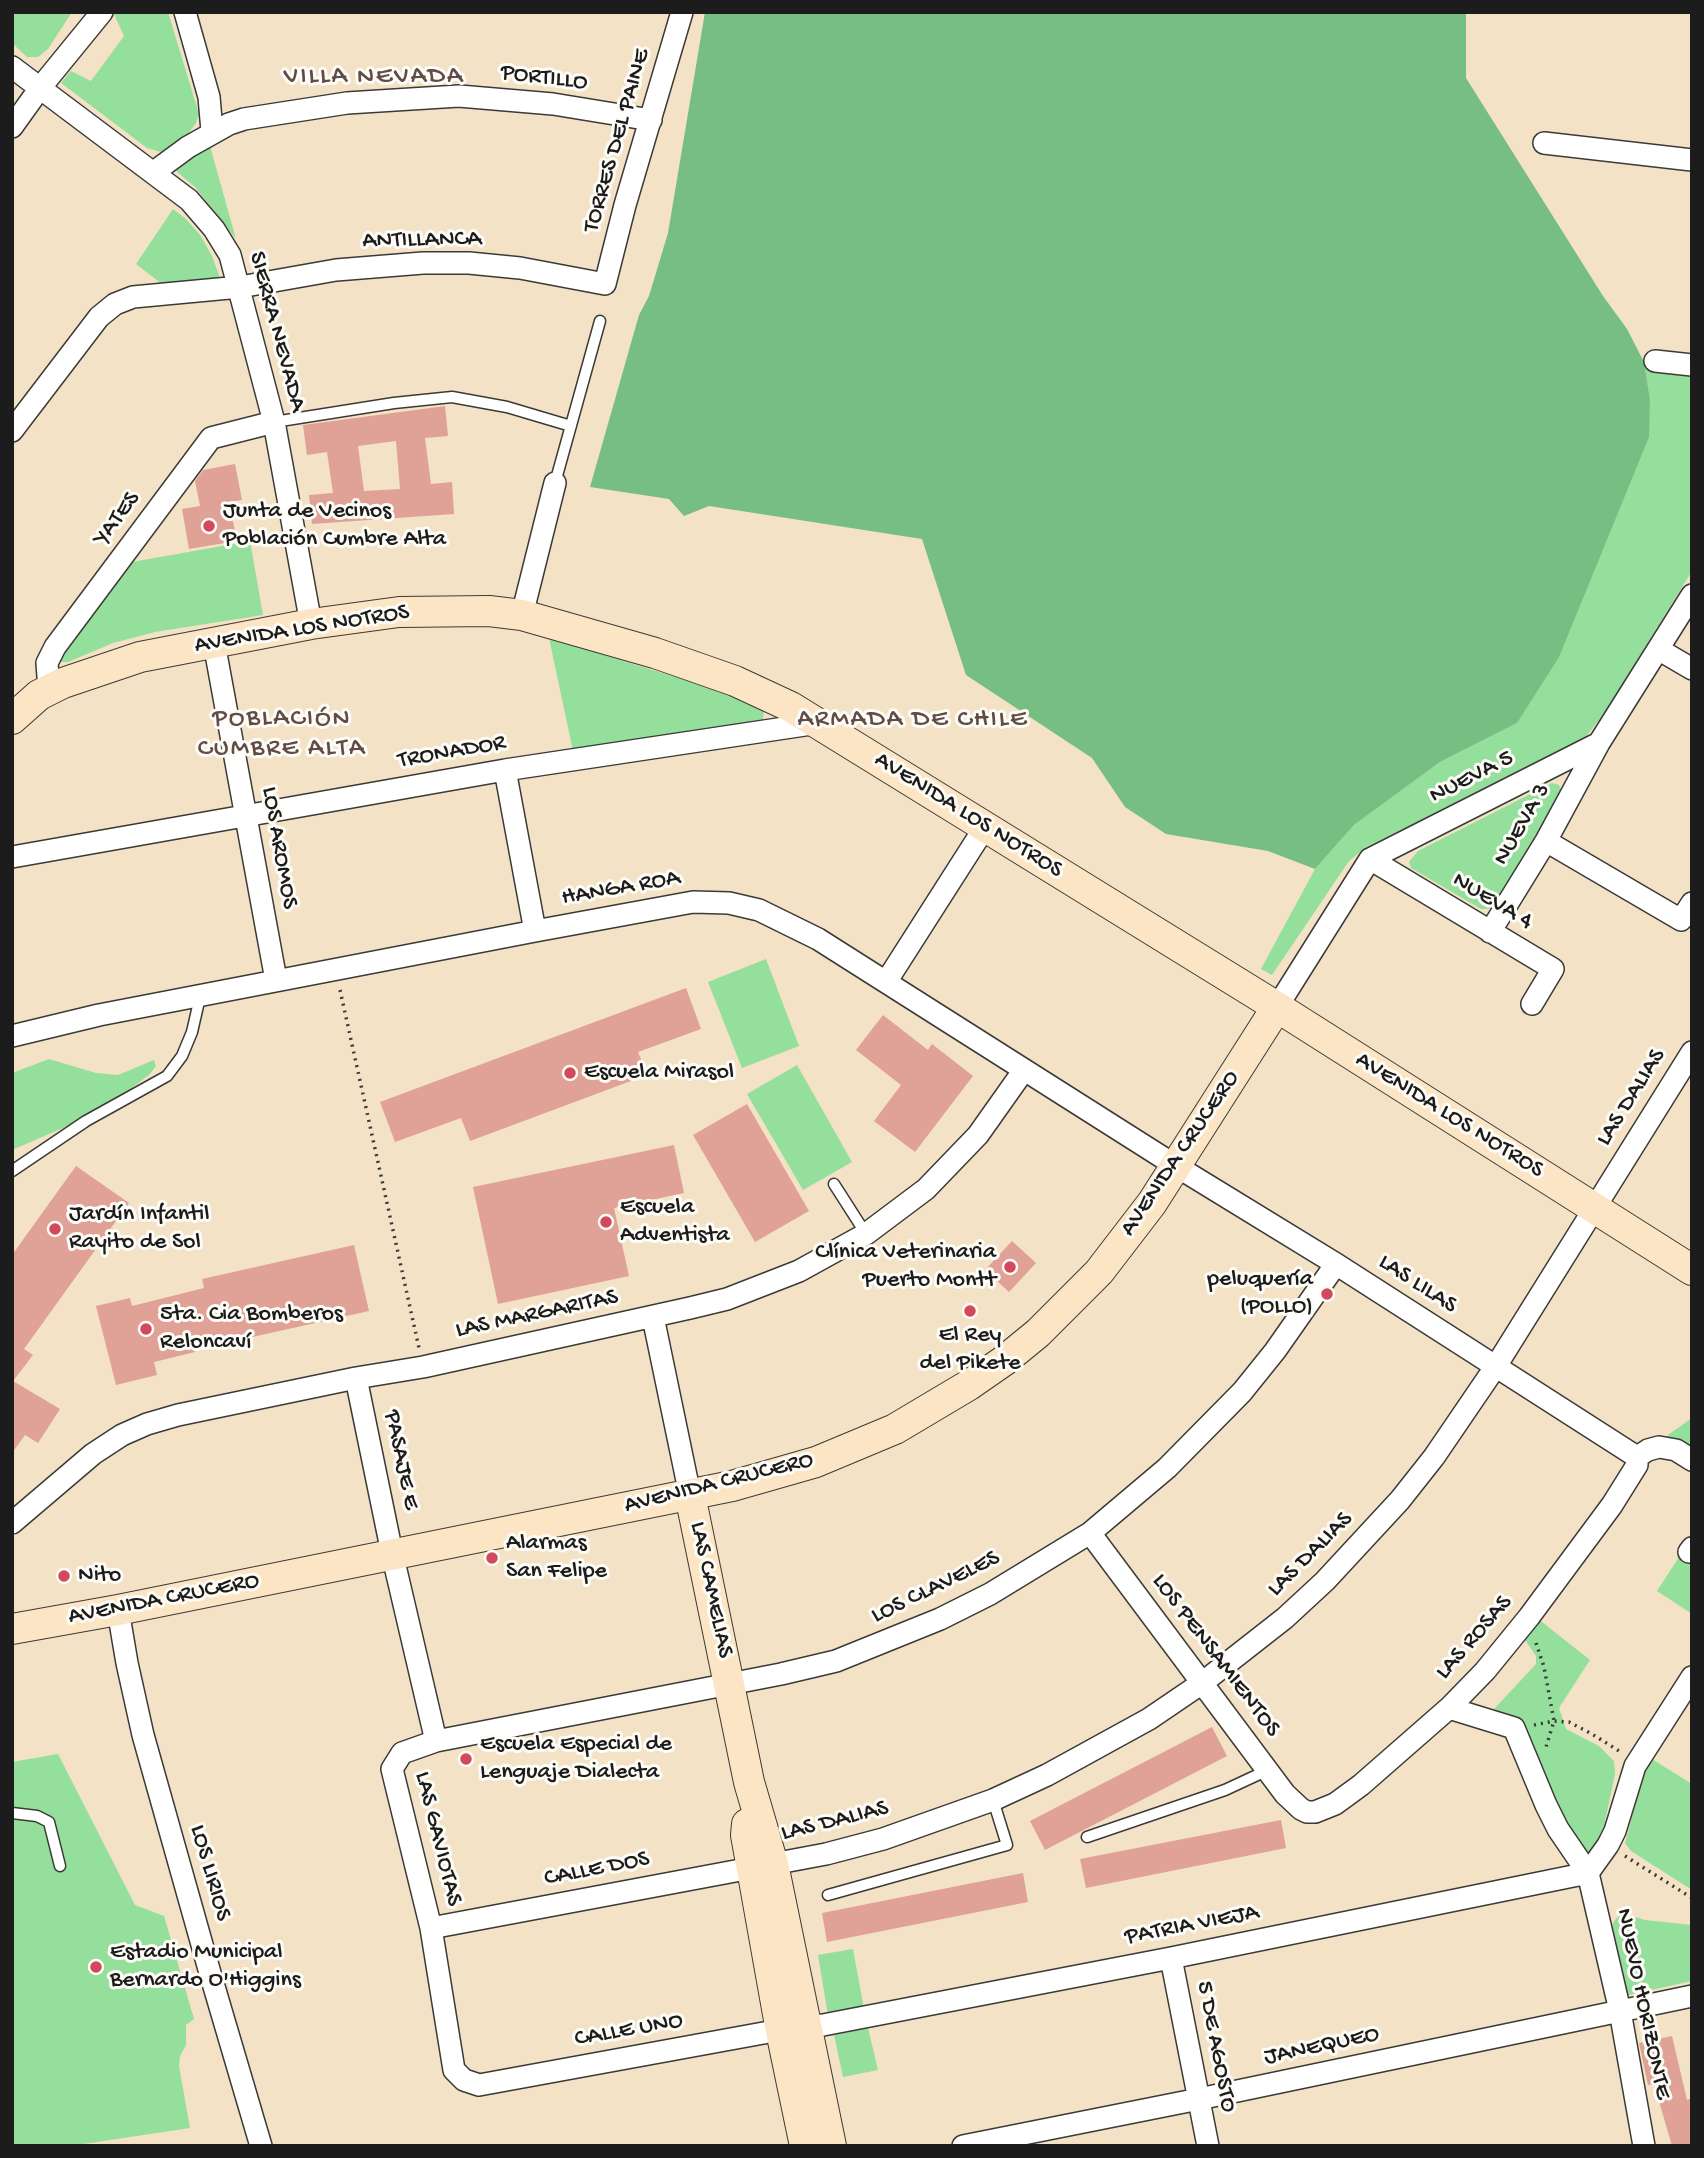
<!DOCTYPE html>
<meta charset="utf-8">
<style>
body{margin:0}
#map{position:relative;width:1704px;height:2158px;overflow:hidden;background:#f3e2c6;font-family:"Gochi Hand",sans-serif}
canvas{display:block}
.frame{position:absolute;inset:0;border:14px solid #1c1c1c;pointer-events:none}
</style>
<div id="map">
<canvas width="1704" height="2158"></canvas>
<div class="frame"></div>
</div>
<script>
const ctx = document.querySelector('canvas').getContext('2d');
ctx.lineJoin = 'round';
function fill(path, color) { ctx.fillStyle = color; ctx.fill(path, 'evenodd'); }
const poly = rows => new Path2D(rows.map(r => 'M' + r).join(''));
function trace(path, color, width, dash) { ctx.strokeStyle = color; ctx.lineWidth = width; ctx.lineCap = dash ? 'butt' : 'round'; ctx.setLineDash(dash || []); ctx.stroke(path); }
function label(font, color, halo, rows, align = 'center') {
  ctx.font = font + ' "Gochi Hand",sans-serif'; ctx.lineWidth = 6; ctx.setLineDash([]); ctx.textBaseline = 'middle'; ctx.strokeStyle = halo; ctx.fillStyle = color; for (const [text, x, y, turn = 0] of rows) {
    ctx.save(); ctx.translate(x, y); ctx.rotate((+turn || 0) * Math.PI / 180); ctx.textAlign = isNaN(turn) ? turn : align; if (halo) ctx.strokeText(text, 0, 0); ctx.fillText(text, 0, 0); ctx.restore();
  }
}
fill(poly([
 [12,12,72,12,48,49,38,57,27,57,12,43],
 [117,12,168,12,199,114,196,123,188,134,176,147,164,153,147,148,61,83,71,71,91,81,124,36,114,14],
 [210,146,236,239,195,187,176,171,175,166],
 [173,209,186,219,200,235,212,256,220,278,162,284,136,264],
 [1644,362,1658,367,1692,372,1692,571,1605,712,1585,738,1572,747,1366,847,1349,861,1272,975,1261,969,1315,869,1354,825,1440,762,1517,723,1650,399],
 [250,541,263,615,155,632,113,643,68,662,59,662,60,648,132,562],
 [549,638,695,683,760,706,764,711,763,719,758,724,573,751],
 [1552,783,1559,785,1562,792,1496,904,1489,909,1481,909,1411,868,1409,862,1418,851],
 [766,959,799,1046,742,1068,708,982],
 [49,1059,96,1073,118,1075,154,1060,156,1066,149,1075,122,1095,63,1128,12,1150,12,1073],
 [797,1065,852,1162,803,1190,747,1094],
 [1692,1418,1692,1457,1666,1440,1668,1435],
 [1679,1557,1689,1561,1692,1557,1692,1614,1657,1591],
 [1537,1618,1590,1660,1559,1708,1566,1729,1599,1746,1614,1761,1615,1774,1604,1826,1595,1845,1587,1854,1583,1854,1494,1709,1536,1664,1536,1656,1525,1640,1524,1635],
 [58,1754,135,1905,164,1916,194,2019,186,2025,186,2045,180,2056,179,2066,190,2128,70,2146,12,2146,12,1762],
 [1652,1759,1692,1784,1692,1890,1631,1851,1625,1843,1643,1776],
 [1626,1914,1645,1920,1692,1925,1692,1981,1624,1996,1611,1931,1614,1921,1619,1916],
 [853,1949,864,2009,828,2015,818,1955],
 [868,2028,878,2070,843,2077,834,2035]
]), '#94df9b');
fill(poly([
 [705,12,1466,12,1466,78,1603,296,1627,329,1644,362,1650,399,1649,437,1559,657,1517,723,1440,762,1354,825,1315,869,1268,851,1166,834,1125,807,1092,758,966,675,922,539,709,506,684,516,669,499,590,487,639,315,649,296,668,233]
]), '#77be83');
fill(poly([
 [445,406,448,436,425,438,431,484,452,482,454,514,312,524,309,495,333,493,327,452,307,455,303,425],
 [396,441,400,489,364,491,358,446],
 [235,464,242,500,229,502,237,541,189,549,182,509,200,506,195,481,203,470],
 [686,988,701,1029,638,1052,647,1075,470,1141,461,1118,395,1142,380,1102],
 [883,1015,928,1050,932,1044,973,1076,915,1152,874,1121,901,1085,856,1050],
 [747,1104,809,1211,755,1242,693,1135],
 [674,1145,684,1193,614,1208,629,1276,498,1304,473,1187],
 [76,1166,129,1203,24,1349,33,1355,13,1381,60,1409,38,1443,25,1435,12,1453,12,1255],
 [1012,1241,1036,1263,1009,1292,985,1270],
 [354,1245,369,1311,194,1350,195,1352,154,1362,157,1375,116,1385,96,1306,130,1298,132,1306,204,1288,202,1279],
 [1212,1727,1227,1756,1045,1850,1030,1821],
 [1281,1820,1286,1848,1086,1888,1080,1859],
 [1023,1873,1028,1902,827,1942,822,1913],
 [1672,2036,1687,2100,1692,2098,1692,2146,1672,2146,1654,2084,1648,2085,1639,2043]
]), '#e0a196');
const lane = poly([
 [274,422,394,403,452,397,507,407,571,426],
 [555,483,600,321],
 [12,1171,86,1121,167,1076,182,1056,192,1032,200,997],
 [834,1184,866,1234],
 [12,1813,37,1816,49,1822,60,1866],
 [1087,1837,1225,1790,1268,1770],
 [828,1895,1007,1845,993,1800]
]);
const street = poly([
 [185,12,209,97,212,131],
 [12,67,189,200,214,229,230,255,274,422,311,624],
 [12,127,40,88,102,12],
 [1544,143,1692,160],
 [154,172,188,147,229,124,244,119,347,103,459,96,553,104,651,120],
 [1655,361,1692,365],
 [12,431,99,317,115,304,133,297,240,287,336,270,423,263,469,263,520,268,605,284,625,205,682,12],
 [522,615,555,483],
 [214,643,276,980],
 [1658,649,1692,669],
 [49,690,47,663,55,647,211,438,274,422],
 [505,770,535,931],
 [1546,841,1681,920,1692,903],
 [12,857,505,770,818,723],
 [1370,859,1553,969,1532,1004],
 [1490,932,1546,841,1599,743,1692,595],
 [886,982,985,827],
 [1277,1007,1370,859,1599,743],
 [12,1036,99,1015,535,931,693,902,729,903,759,910,818,939,1176,1166,1336,1264,1637,1457,1637,1465,1612,1505,1529,1617,1485,1671,1449,1708,1361,1785,1335,1804,1315,1812,1307,1812,1301,1809,1285,1794,1090,1533],
 [653,1317,690,1495],
 [356,1378,392,1553,436,1741,402,1753,392,1769,431,1928,454,2070,464,2080,479,2085,769,2032,823,2025,1171,1958,1588,1873],
 [1637,1457,1648,1450,1659,1447,1676,1450,1692,1460],
 [12,1523,93,1454,122,1435,147,1424,178,1415,356,1378,423,1367,690,1308,727,1299,799,1271,866,1234,926,1189,978,1135,1024,1070],
 [1689,1552,1692,1548],
 [118,1610,127,1663,143,1735,210,1973,261,2146],
 [1449,1708,1514,1728,1546,1805,1558,1829,1588,1873,1620,2011,1644,2146],
 [436,1741,781,1674,836,1661,940,1619,990,1594,1090,1533,1167,1468,1242,1392,1275,1351,1336,1264],
 [1588,1873,1608,1845,1615,1831,1635,1766,1692,1677],
 [431,1928,826,1854,883,1839,993,1800,1047,1775,1149,1719,1202,1683,1285,1618,1325,1581,1400,1500,1434,1457,1496,1366,1692,1052],
 [1171,1958,1208,2146],
 [963,2146,1199,2099,1692,1996]
]);
const secondary = poly([
 [12,719,39,695,63,683,140,657,311,624,399,612,489,611,522,615,655,653,735,681,791,707,1277,1007,1692,1270],
 [690,1495,749,1782,773,1864,831,2146],
 [12,1629,118,1610,732,1486,816,1462,895,1429,969,1385,1005,1360,1038,1333,1099,1272,1152,1203,1277,1007],
 [747,1824,746,1835,781,2031,805,2146]
]);
trace(lane, '#3c3a36', 13);
trace(street, '#3c3a36', 24);
trace(secondary, '#3c3a36', 32);
trace(poly([
 [340,990,419,1348],
 [1536,1643,1544,1667,1554,1721,1546,1747],
 [1534,1725,1554,1721,1569,1722,1592,1734,1619,1751],
 [1625,1856,1692,1898]
]), '#3c3a36', 3.5, [2, 5]);
trace(lane, '#fff', 10);
trace(street, '#fff', 21);
trace(secondary, '#fce5c4', 30);
for (const [x, y, r, color] of [
 [209,526,7,"#d1495b"],
 [570,1073,7,"#d1495b"],
 [606,1222,7,"#d1495b"],
 [55,1229,7,"#d1495b"],
 [1010,1267,7,"#d1495b"],
 [1327,1294,7,"#d1495b"],
 [970,1311,7,"#d1495b"],
 [146,1329,7,"#d1495b"],
 [492,1558,7,"#d1495b"],
 [64,1576,7,"#d1495b"],
 [466,1759,7,"#d1495b"],
 [96,1967,7,"#d1495b"]
]) { const dot = new Path2D(); dot.arc(x, y, r, 0, 2 * Math.PI); ctx.fillStyle = color; ctx.fill(dot); trace(dot, '#fdfcf7', 2.5); }
label('24px', '#1c1c1c', '#fdfcf7', [
 ["PORTILLO",544,79,7],
 ["TORRES DEL PAINE",618,141,-74],
 ["ANTILLANCA",422,241,-1],
 ["SIERRA NEVADA",276,332,75],
 ["YATES",118,519,-53],
 ["AVENIDA LOS NOTROS",302,630,-9],
 ["TRONADOR",452,753,-10],
 ["NUEVA 5",1472,778,-27],
 ["AVENIDA LOS NOTROS",968,816,32],
 ["NUEVA 3",1523,825,-60],
 ["LOS AROMOS",278,848,80],
 ["HANGA ROA",621,889,-10],
 ["NUEVA 4",1492,902,31],
 ["LAS DALIAS",1632,1098,-58],
 ["AVENIDA LOS NOTROS",1449,1116,32],
 ["AVENIDA CRUCERO",1181,1154,-56],
 ["LAS LILAS",1417,1285,33],
 ["LAS MARGARITAS",537,1315,-12],
 ["PASAJE E",400,1460,78],
 ["AVENIDA CRUCERO",719,1484,-14],
 ["LAS DALIAS",1311,1555,-45],
 ["LOS CLAVELES",936,1588,-26],
 ["LAS CAMELIAS",710,1590,78],
 ["AVENIDA CRUCERO",164,1600,-11],
 ["LAS ROSAS",1475,1638,-49],
 ["LOS PENSAMIENTOS",1215,1656,53],
 ["LAS DALIAS",835,1822,-14],
 ["LAS GAVIOTAS",437,1839,76],
 ["CALLE DOS",597,1870,-11],
 ["LOS LIRIOS",209,1873,74],
 ["PATRIA VIEJA",1192,1926,-11],
 ["NUEVO HORIZONTE",1642,2004,78],
 ["CALLE UNO",629,2031,-10],
 ["5 DE AGOSTO",1215,2047,79],
 ["JANEQUEO",1322,2047,-12]
]);
label('24px', '#1c1c1c', '#fdfcf7', [
 ["Junta de Vecinos",223,512],
 ["Población Cumbre Alta",223,540],
 ["Escuela Mirasol",584,1073],
 ["Escuela",620,1208],
 ["Adventista",620,1236],
 ["Jardín Infantil",69,1215],
 ["Rayito de Sol",69,1243],
 ["Clínica Veterinaria",996,1253,"right"],
 ["Puerto Montt",996,1281,"right"],
 ["peluquería",1313,1280,"right"],
 ["(POLLO)",1313,1308,"right"],
 ["5ta. Cia Bomberos",160,1315],
 ["Reloncaví",160,1343],
 ["El Rey",970,1336,"center"],
 ["del Pikete",970,1364,"center"],
 ["Alarmas",506,1544],
 ["San Felipe",506,1572],
 ["Nito",78,1576],
 ["Escuela Especial de",480,1745],
 ["Lenguaje Dialecta",480,1773],
 ["Estadio Municipal",110,1953],
 ["Bernardo O'Higgins",110,1981]
], 'left');
ctx.letterSpacing = '2px';
label('26px', '#614b47', '#fdfcf7', [
 ["VILLA NEVADA",374,78],
 ["POBLACIÓN",282,720],
 ["CUMBRE ALTA",282,750],
 ["ARMADA DE CHILE",913,721]
]);
ctx.letterSpacing = '0px';
</script>
